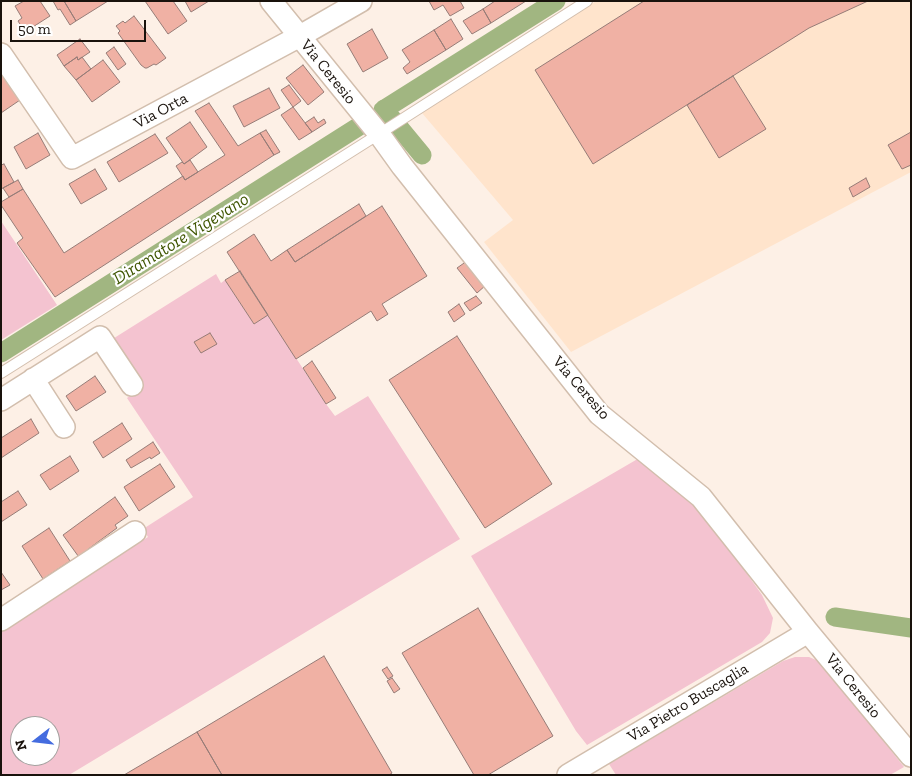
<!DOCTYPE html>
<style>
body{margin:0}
#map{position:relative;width:912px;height:776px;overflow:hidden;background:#fdf0e6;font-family:"Zilla Slab",serif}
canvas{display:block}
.frame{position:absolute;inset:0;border:2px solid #19120c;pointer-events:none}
.north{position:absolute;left:10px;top:716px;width:50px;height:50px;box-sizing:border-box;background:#fff;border:1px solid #a3a09e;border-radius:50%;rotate:254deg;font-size:14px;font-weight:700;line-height:20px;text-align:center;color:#19120c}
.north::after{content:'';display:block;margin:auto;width:18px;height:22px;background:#446cdf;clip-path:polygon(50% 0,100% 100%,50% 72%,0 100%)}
.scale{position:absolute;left:10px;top:20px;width:136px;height:22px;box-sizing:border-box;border:2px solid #19120c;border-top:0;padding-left:6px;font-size:15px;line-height:18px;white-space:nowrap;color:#19120c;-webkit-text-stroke:4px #fff;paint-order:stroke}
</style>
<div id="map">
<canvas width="912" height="776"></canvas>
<div class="frame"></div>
<div class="north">N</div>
<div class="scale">50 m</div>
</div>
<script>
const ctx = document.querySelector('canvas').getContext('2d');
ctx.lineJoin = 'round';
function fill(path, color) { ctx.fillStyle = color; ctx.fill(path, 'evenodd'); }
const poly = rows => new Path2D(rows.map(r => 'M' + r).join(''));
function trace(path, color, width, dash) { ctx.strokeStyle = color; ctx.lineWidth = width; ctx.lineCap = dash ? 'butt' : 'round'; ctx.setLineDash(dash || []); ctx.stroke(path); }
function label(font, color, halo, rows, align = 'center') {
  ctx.font = font + ' "Zilla Slab",serif'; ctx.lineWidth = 4.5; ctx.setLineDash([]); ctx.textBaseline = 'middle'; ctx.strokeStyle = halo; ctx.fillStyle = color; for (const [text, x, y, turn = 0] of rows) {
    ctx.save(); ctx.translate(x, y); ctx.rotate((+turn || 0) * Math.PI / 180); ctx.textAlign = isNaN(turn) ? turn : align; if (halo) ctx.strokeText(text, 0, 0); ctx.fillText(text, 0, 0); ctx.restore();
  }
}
fill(poly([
 [596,1,911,1,911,172,571,352,484,242,513,220,422,113]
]), '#ffe4cc');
fill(poly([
 [1,221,57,305,1,340],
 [216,274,221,283,225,280,254,324,268,315,326,404,335,416,368,396,460,539,69,775,1,775,1,628,148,537,143,529,193,497,127,398,141,387,111,340],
 [20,726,50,726,50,756,20,756],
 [641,457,685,496,711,523,762,595,773,618,770,633,762,642,587,745,576,731,471,556],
 [795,657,809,657,821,662,904,767,890,775,616,775,609,764,783,661]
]), '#f4c3d0');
trace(poly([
 [384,109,422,155],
 [383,110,556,1],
 [1,353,361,125],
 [835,617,911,628]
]), '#a1b681', 19);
const building = poly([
 [24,1,40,1,50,16,25,32,18,21,22,18,15,6,24,1],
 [53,1,64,1,76,21,70,25,60,9,58,10,53,1],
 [64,1,108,1,76,21,64,1],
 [145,1,173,1,187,21,168,34,145,1],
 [185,1,209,1,191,12,185,1],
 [429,1,460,1,464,8,450,16,443,5,434,10,429,1],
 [495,1,526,1,491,23,483,9,495,1],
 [644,1,868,1,809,28,593,164,535,70,644,1],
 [483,9,491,23,472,34,463,21,483,9],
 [134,16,166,58,156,65,154,64,147,68,145,68,141,65,118,33,120,31,116,26,123,21,125,23,134,16],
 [451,19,463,39,446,50,434,30,451,19],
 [372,29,388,58,363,72,347,44,372,29],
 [434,30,446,50,407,74,403,68,410,62,402,50,434,30],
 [80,39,90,52,78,60,77,57,64,66,57,55,80,39],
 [114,47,126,64,118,70,106,53,114,47],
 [77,57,78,60,82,57,91,69,76,80,64,66,77,57],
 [103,60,120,82,92,102,76,80,103,60],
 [303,65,324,92,308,105,286,78,303,65],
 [1,73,20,100,1,113,1,73],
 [733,76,766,129,719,158,687,105,733,76],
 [289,85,301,101,293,107,281,90,289,85],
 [269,88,280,108,244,127,233,106,269,88],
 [209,103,238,146,260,133,274,155,55,297,17,243,23,238,1,205,1,202,23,189,64,253,183,176,185,180,225,155,195,111,209,103],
 [293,107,312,132,299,140,281,115,293,107],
 [314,117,318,123,324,119,326,123,312,132,305,123,314,117],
 [190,122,207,147,184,164,166,138,190,122],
 [266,130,280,152,274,155,260,133,266,130],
 [911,132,911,165,902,169,888,145,911,132],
 [38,133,50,155,26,169,14,147,38,133],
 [155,134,168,153,119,182,107,162,155,134],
 [190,160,198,172,185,180,176,166,182,162,184,164,190,160],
 [4,164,14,182,1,189,1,165,4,164],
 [95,169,107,189,81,204,69,184,95,169],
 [866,178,870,187,853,197,849,188,866,178],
 [18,180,23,189,9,197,3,188,18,180],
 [359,204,366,216,295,262,287,250,359,204],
 [382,206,427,276,382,304,388,314,377,321,371,311,296,359,227,252,254,234,271,261,287,250,295,262,382,206],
 [467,261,486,285,477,293,457,268,467,261],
 [240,271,268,315,254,324,225,280,240,271],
 [476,296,482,303,470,311,464,303,476,296],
 [459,304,465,314,454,322,448,312,459,304],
 [210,333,217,344,201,353,194,342,210,333],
 [457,336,552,484,485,528,389,380,457,336],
 [312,361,336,398,326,404,303,368,312,361],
 [95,376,106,392,76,411,66,396,95,376],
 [31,419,39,433,1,458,1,438,31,419],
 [122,423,132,439,103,458,93,442,122,423],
 [153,442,160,453,151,459,150,457,131,468,126,460,153,442],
 [70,456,79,471,50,490,40,475,70,456],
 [160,464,175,487,139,511,124,487,160,464],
 [18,491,27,505,1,522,1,502,18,491],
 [115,497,128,516,115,525,117,528,87,550,89,554,81,560,63,535,115,497],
 [49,528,70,561,43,579,22,546,49,528],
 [1,572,10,585,1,590,1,572],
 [478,608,553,736,488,775,474,775,402,653,478,608],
 [324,656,392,773,389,775,222,775,197,732,324,656],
 [387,667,393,676,388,679,382,670,387,667],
 [392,678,400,689,394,693,387,681,392,678],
 [197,732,222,775,124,775,197,732]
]);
fill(building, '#f0b1a4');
trace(building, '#967c77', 1);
const service = poly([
 [1,373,379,134,587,1]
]);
const minor = poly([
 [271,1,379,134,402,166,599,414,701,497,808,632,911,756],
 [1,54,72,158,300,36,361,1],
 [33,379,64,427],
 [1,400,100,337,132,385],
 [1,620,135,532],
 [568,775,808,632]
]);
trace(service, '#d2bead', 12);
trace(minor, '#d2bead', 24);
trace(service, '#fff', 10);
trace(minor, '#fff', 21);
label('16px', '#19120c', '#fff', [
 ["Via Ceresio",328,72,51],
 ["Via Orta",161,111,-28],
 ["Via Ceresio",581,388,49],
 ["Via Ceresio",853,686,51],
 ["Via Pietro Buscaglia",688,703,-31]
]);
label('italic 18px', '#3e5500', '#fff', [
 ["Diramatore Vigevano",181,239,-32]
]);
</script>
